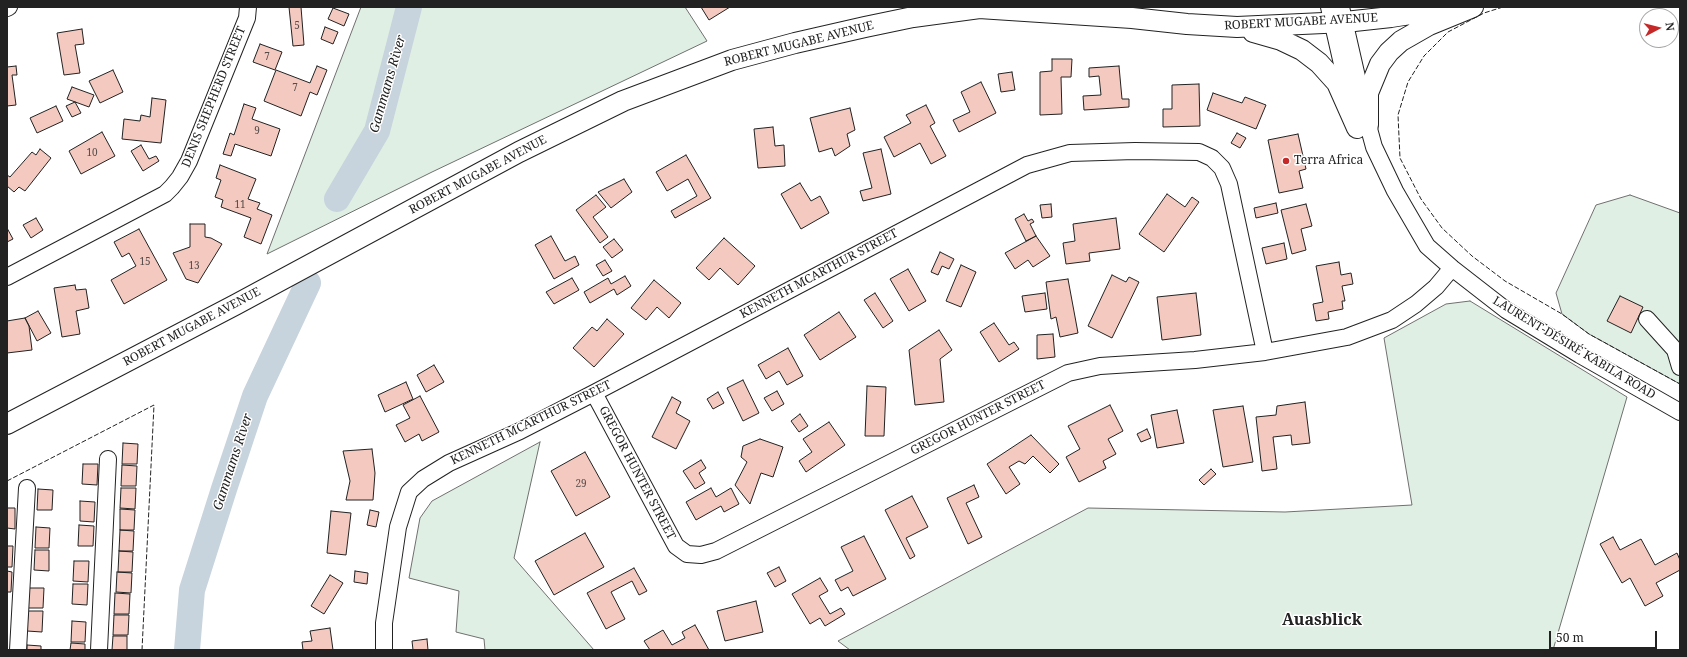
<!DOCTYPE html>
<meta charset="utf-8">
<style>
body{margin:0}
#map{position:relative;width:1687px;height:657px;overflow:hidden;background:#fff;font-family:"Noto Serif",serif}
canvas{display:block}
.frame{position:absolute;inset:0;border:8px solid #222;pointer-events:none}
.north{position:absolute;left:1639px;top:8px;width:40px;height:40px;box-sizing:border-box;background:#fff;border:1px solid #a7a7a7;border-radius:50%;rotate:83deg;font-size:11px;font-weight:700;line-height:16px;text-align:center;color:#222}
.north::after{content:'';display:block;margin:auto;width:14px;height:18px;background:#c62828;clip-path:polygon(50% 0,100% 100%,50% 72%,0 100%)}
.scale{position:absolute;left:1549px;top:631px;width:108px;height:18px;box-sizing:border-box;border:2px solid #222;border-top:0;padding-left:5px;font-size:12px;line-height:14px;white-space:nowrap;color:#222;-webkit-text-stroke:3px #fff;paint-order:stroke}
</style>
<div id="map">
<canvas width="1687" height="657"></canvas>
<div class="frame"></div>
<div class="north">N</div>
<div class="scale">50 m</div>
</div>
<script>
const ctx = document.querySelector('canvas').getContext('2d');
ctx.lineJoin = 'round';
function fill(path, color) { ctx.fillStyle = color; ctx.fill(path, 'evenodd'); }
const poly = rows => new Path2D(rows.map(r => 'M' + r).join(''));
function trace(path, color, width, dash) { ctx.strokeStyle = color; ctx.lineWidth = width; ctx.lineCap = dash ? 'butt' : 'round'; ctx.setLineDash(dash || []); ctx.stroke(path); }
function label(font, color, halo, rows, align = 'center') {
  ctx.font = font + ' "Noto Serif",serif'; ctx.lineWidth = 3; ctx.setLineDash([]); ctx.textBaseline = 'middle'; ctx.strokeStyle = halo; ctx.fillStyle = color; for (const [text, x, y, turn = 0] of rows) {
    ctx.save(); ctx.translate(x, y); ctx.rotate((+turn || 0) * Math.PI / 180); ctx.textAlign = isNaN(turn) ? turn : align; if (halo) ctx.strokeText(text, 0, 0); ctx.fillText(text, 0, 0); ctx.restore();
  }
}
const green = poly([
 [361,7,685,7,707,41,432,172,267,254,361,7],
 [1630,195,1680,213,1680,384,1589,334,1562,314,1556,293,1596,205,1630,195],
 [1470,301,1627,397,1553,650,850,650,838,641,1088,508,1285,512,1412,505,1384,338,1446,304,1470,301],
 [540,442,514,558,594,650,485,650,484,639,456,632,459,591,409,578,420,518,432,501,540,442]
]);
fill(green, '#e0efe3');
trace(green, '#6f6f6f', 1);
trace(poly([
 [337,199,377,131,409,7],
 [187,650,192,590,224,489,255,396,308,283]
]), '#c7d3dd', 26);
const building = poly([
 [289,7,301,7,304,45,293,46,289,7],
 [701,7,730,7,709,20,701,7],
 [333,8,349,14,344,26,328,19,333,8],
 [325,27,338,32,333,44,321,39,325,27],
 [82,29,84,44,75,45,80,73,64,75,57,33,82,29],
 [260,44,282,52,275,70,253,62,260,44],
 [1052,59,1072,59,1071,77,1061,77,1062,114,1040,115,1040,72,1052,71,1052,59],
 [16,66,17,75,12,75,16,105,7,106,7,67,16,66],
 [317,66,327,70,317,95,310,92,301,116,264,101,276,70,310,83,317,66],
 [1119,66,1122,99,1129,99,1129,107,1084,110,1083,96,1101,95,1099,76,1089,77,1089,68,1119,66],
 [113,70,123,92,100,103,89,81,113,70],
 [1012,72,1015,90,1001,92,998,74,1012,72],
 [981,82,996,113,959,132,953,120,970,112,961,92,981,82],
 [1199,84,1200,126,1163,127,1163,109,1172,109,1172,85,1199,84],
 [72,87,94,95,89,107,67,99,72,87],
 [1213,93,1242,103,1245,97,1266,105,1256,129,1207,110,1213,93],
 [152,98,166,100,161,143,122,139,124,119,140,121,141,115,150,117,152,98],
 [75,102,81,113,72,117,66,106,75,102],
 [244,104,256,108,252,119,280,129,271,156,235,144,231,156,223,154,230,133,234,135,244,104],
 [926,105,935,123,930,126,946,156,931,164,920,143,894,157,884,137,911,123,906,115,926,105],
 [56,106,63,121,37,133,30,118,56,106],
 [850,108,855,130,847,134,850,146,835,156,832,148,819,152,810,118,850,108],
 [773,127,775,146,784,145,785,166,758,168,754,129,773,127],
 [102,132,115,156,81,174,69,151,102,132],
 [1237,133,1246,138,1240,148,1231,143,1237,133],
 [1298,134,1306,169,1299,171,1303,188,1279,193,1268,140,1298,134],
 [141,145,149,159,156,156,159,161,143,171,131,151,141,145],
 [40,149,51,158,25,191,19,187,14,192,7,186,7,175,10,177,32,152,36,155,40,149],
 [881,149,891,194,863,201,860,191,872,188,863,153,881,149],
 [686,155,711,198,675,218,671,211,697,196,688,179,667,191,656,172,686,155],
 [220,165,256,179,248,199,260,203,257,209,272,215,261,244,244,237,251,218,221,207,223,200,215,197,221,180,216,178,220,165],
 [624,179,632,192,611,208,598,192,624,179],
 [800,183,811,201,820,196,829,213,801,229,781,194,800,183],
 [1167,194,1185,207,1192,197,1199,202,1164,252,1139,234,1167,194],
 [596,195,606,207,593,217,608,237,600,243,576,210,596,195],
 [1276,203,1278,213,1256,218,1254,208,1276,203],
 [1051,204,1052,217,1042,218,1040,205,1051,204],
 [1306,204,1312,226,1301,229,1306,250,1292,254,1281,210,1306,204],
 [1024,214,1028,221,1032,219,1034,222,1030,224,1036,236,1026,241,1015,219,1024,214],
 [36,218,43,230,31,238,23,225,36,218],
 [1116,218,1120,249,1089,253,1090,261,1066,264,1063,243,1075,241,1073,224,1116,218],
 [190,224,205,224,205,237,211,238,222,244,198,283,186,279,173,253,190,247,190,224],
 [7,228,13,239,7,242,7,228],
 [139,229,167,280,124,304,111,280,136,266,129,253,122,257,114,242,139,229],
 [551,236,565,261,575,256,579,265,554,279,535,245,551,236],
 [1036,236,1050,256,1033,267,1028,260,1015,269,1005,253,1036,236],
 [724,238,755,266,738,285,720,268,709,280,696,268,724,238],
 [614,239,623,250,612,258,603,247,614,239],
 [1284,243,1287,259,1266,264,1262,248,1284,243],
 [940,252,954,259,949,269,942,266,938,275,931,272,940,252],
 [605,260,612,271,603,276,596,265,605,260],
 [1339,262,1341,275,1351,273,1353,284,1342,286,1345,301,1342,301,1343,309,1328,312,1329,319,1316,321,1313,304,1323,302,1316,266,1339,262],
 [961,265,976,272,961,307,946,301,961,265],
 [908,269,926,301,909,311,890,279,908,269],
 [1112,275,1126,282,1129,277,1139,282,1112,338,1088,326,1112,275],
 [625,276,631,286,617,295,614,289,590,303,584,292,608,278,611,284,625,276],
 [572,278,579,290,554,304,546,292,572,278],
 [1068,279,1078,333,1060,337,1056,317,1051,319,1046,282,1068,279],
 [654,280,681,303,669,318,657,307,646,320,631,308,654,280],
 [75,285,76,290,86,289,89,308,76,311,80,334,62,337,54,288,75,285],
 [875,293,893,321,883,328,864,300,875,293],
 [1045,293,1047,309,1025,312,1022,296,1045,293],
 [1196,293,1201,335,1162,340,1157,297,1196,293],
 [1620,296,1643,307,1631,333,1607,321,1620,296],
 [38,311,51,333,37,341,25,318,38,311],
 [839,312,856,337,820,360,804,335,839,312],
 [25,318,29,326,32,350,7,353,7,321,25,318],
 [607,319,624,334,594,367,573,348,592,327,597,331,607,319],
 [994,323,1009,345,1014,342,1019,349,999,362,980,332,994,323],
 [939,330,952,350,940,359,944,402,915,405,909,350,939,330],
 [1053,334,1055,357,1037,359,1037,335,1053,334],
 [788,348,803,376,787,385,779,371,766,379,758,365,788,348],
 [434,365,444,382,426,392,417,375,434,365],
 [743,380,759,413,743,421,727,388,743,380],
 [406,382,413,399,385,412,378,395,406,382],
 [867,386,886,387,884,436,865,436,867,386],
 [777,391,784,404,772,411,764,398,777,391],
 [718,392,724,403,713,409,707,399,718,392],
 [420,396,439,432,422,441,419,434,405,442,396,425,410,418,403,405,420,396],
 [672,397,681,402,676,413,690,421,676,449,652,437,672,397],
 [1305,402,1310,443,1292,445,1291,435,1273,437,1277,469,1262,471,1256,417,1276,415,1277,406,1305,402],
 [1110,405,1123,431,1108,439,1116,454,1103,461,1106,468,1079,482,1066,457,1080,449,1068,426,1110,405],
 [1243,406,1253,462,1223,467,1213,410,1243,406],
 [1177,410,1184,443,1157,448,1151,415,1177,410],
 [800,414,808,426,799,432,791,421,800,414],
 [829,422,845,445,806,472,799,461,812,452,803,439,829,422],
 [1147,429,1151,438,1141,442,1137,434,1147,429],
 [1031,435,1059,464,1050,473,1033,456,1025,464,1019,461,1009,467,1020,484,1006,494,987,464,1031,435],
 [760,439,783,447,773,477,761,473,750,504,735,485,747,462,741,457,743,446,760,439],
 [123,443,138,444,137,464,122,464,123,443],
 [372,449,375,473,373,500,346,500,350,481,343,451,372,449],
 [585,452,610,497,576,516,551,471,585,452],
 [701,460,706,468,699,473,705,483,695,489,683,471,701,460],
 [83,464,98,464,97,485,82,484,83,464],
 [122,465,137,466,136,486,121,486,122,465],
 [1211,469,1216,474,1204,485,1199,480,1211,469],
 [974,485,979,497,966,503,982,537,968,544,947,498,974,485],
 [121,488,136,488,135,509,120,508,121,488],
 [711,488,716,497,731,488,739,504,724,512,721,506,696,520,686,502,711,488],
 [38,489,53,490,52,510,37,510,38,489],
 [912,496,928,527,906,538,915,556,910,559,885,510,912,496],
 [80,501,95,502,94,522,80,521,80,501],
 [7,508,15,508,15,529,7,528,7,508],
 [120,509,135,510,134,530,120,530,120,509],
 [370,510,379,512,376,527,367,525,370,510],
 [331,511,351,513,346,555,327,553,331,511],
 [79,525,94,526,93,546,78,546,79,525],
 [36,527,50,528,49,548,35,548,36,527],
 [120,530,134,531,133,551,119,551,120,530],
 [585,533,604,567,554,595,535,561,585,533],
 [864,536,886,579,853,596,848,587,841,591,835,580,853,571,841,547,864,536],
 [1613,537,1620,550,1641,539,1655,565,1677,553,1680,560,1680,570,1656,583,1663,596,1645,606,1630,578,1622,583,1600,544,1613,537],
 [7,546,13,546,12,567,7,567,7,546],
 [35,550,49,550,49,571,34,570,35,550],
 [119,551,133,552,132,572,118,572,119,551],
 [74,561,89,561,88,582,73,581,74,561],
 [779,567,786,581,775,587,767,573,779,567],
 [634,568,647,591,639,595,632,581,611,592,625,619,606,629,587,593,634,568],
 [7,571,12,572,11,592,7,592,7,571],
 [355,571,368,573,367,584,354,582,355,571],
 [117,572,132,573,131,593,116,592,117,572],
 [330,575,343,583,324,614,311,606,330,575],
 [820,578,828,591,819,596,830,614,841,608,845,614,825,626,820,618,810,624,792,594,820,578],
 [73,584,88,584,87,605,72,604,73,584],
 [29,588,44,588,43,608,28,608,29,588],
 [115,593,130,594,129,614,114,614,115,593],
 [756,601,763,632,725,641,717,611,756,601],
 [28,611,43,611,42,632,27,631,28,611],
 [114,615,129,615,128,635,113,635,114,615],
 [72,621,86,622,85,642,71,642,72,621],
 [695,625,709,650,650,650,644,641,663,630,672,645,685,638,682,632,695,625],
 [330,628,333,650,303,650,302,642,312,641,310,631,330,628],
 [113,636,127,636,127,650,112,650,113,636],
 [427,639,428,650,413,650,412,641,427,639],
 [71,643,85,644,85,650,70,650,71,643],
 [27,645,41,646,41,650,27,650,27,645]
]);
fill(building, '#f3c9c0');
trace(building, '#222', 1);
const minor = poly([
 [1329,7,1350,99],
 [1341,7,1368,125,1374,147,1395,191,1427,246,1452,268,1506,310,1580,355,1680,412],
 [7,8,9,7],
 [7,277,165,194,172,187,180,177,189,161,247,18,248,7],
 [1647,319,1675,350,1680,367],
 [594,393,676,546,687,554,701,555,716,551,1068,373,1100,366,1195,360,1265,352,1347,337,1392,320,1416,304,1436,287,1452,268],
 [18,650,27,488],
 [99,650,108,459],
 [384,650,384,623,398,527,409,492,423,479,449,463,520,431,594,393,1027,165,1070,153,1135,151,1199,152,1212,158,1222,168,1229,184,1265,352]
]);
const major = poly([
 [979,8,1132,18,1187,24,1237,27,1345,22,1391,17,1455,7],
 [1253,32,1281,40,1302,50,1319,63,1337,83,1357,128],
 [1368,125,1368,93,1380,64,1389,52,1401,41,1429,25,1473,7],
 [7,424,235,305,519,152,623,101,732,60,795,43,865,27,913,17,987,7]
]);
trace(minor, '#222', 18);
trace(major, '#222', 22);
trace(minor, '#fff', 16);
trace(major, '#fff', 20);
trace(poly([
 [1503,7,1484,13,1448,32,1424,56,1408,82,1398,115,1400,158,1421,199,1442,228,1472,256,1505,281,1562,314,1589,334,1680,384],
 [7,481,154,405,142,650]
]), '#222', 1, [5, 2]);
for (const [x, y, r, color] of [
 [1286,161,4,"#c62828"]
]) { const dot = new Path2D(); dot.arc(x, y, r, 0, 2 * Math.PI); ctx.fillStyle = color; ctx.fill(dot); trace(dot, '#fff', 1.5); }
label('10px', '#564c4a', null, [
 ["5",297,26],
 ["7",267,57],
 ["7",295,88],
 ["9",257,131],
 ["10",92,153],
 ["11",240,205],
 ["15",145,262],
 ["13",194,266],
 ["29",581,484]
]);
label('12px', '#222', '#fff', [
 ["ROBERT MUGABE AVENUE",1301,22,-3],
 ["ROBERT MUGABE AVENUE",799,44,-14],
 ["DENIS SHEPHERD STREET",214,97,-68],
 ["ROBERT MUGABE AVENUE",478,175,-28],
 ["KENNETH MCARTHUR STREET",819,274,-28],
 ["ROBERT MUGABE AVENUE",192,327,-28],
 ["LAURENT-DÉSIRÉ KABILA ROAD",1574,348,31],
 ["GREGOR HUNTER STREET",978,418,-27],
 ["KENNETH MCARTHUR STREET",531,423,-26],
 ["GREGOR HUNTER STREET",637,473,62]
]);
label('12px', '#222', '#fff', [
 ["Terra Africa",1294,161]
], 'left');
label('italic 13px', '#222', '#fff', [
 ["Gammams River",388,84,-74],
 ["Gammams River",233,462,-72]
]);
label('bold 16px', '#222', '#fff', [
 ["Auasblick",1322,620]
]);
</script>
